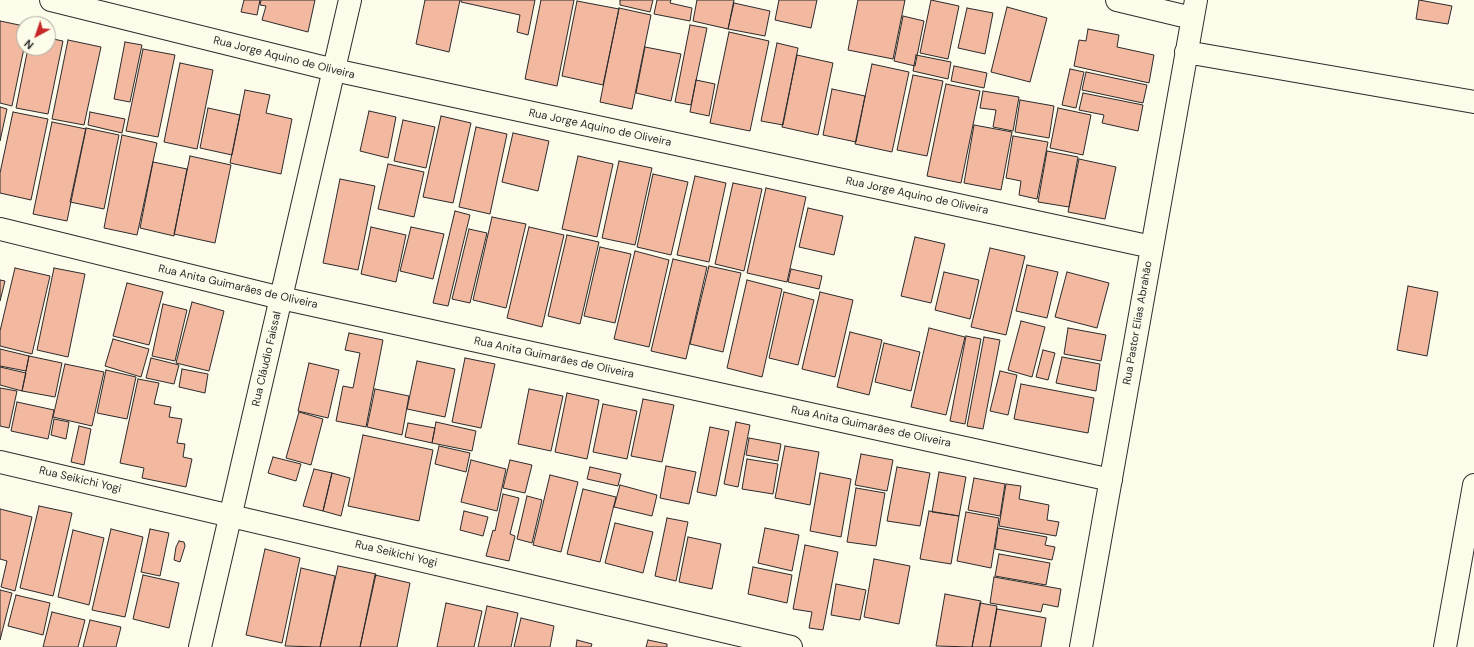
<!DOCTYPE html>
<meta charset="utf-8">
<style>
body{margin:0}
#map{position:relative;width:1474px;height:647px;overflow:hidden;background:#fdfbea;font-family:"DM Sans",sans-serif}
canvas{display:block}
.north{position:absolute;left:16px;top:16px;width:40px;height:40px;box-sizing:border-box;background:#fdfbea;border:1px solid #a9a89e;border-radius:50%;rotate:220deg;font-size:11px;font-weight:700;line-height:16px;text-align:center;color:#2b2b2b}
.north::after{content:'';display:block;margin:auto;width:14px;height:18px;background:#c62828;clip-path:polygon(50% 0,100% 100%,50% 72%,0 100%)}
</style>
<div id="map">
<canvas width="1474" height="647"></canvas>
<div class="north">N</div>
</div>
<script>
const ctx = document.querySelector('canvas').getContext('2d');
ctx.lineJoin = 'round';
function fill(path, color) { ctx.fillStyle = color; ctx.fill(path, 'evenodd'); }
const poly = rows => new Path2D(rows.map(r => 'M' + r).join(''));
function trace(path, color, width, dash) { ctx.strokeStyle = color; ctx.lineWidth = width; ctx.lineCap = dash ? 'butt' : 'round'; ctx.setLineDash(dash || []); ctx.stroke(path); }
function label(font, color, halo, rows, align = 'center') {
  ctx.font = font + ' "DM Sans",sans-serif'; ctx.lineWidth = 3; ctx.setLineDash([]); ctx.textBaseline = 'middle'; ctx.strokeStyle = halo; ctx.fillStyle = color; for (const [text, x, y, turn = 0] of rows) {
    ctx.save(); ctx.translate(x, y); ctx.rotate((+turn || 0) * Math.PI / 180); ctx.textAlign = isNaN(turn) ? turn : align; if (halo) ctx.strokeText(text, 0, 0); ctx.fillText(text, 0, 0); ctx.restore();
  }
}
const building = poly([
 [244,0,260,0,257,15,241,12,244,0],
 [261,0,315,0,308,32,262,20,266,6,260,5,261,0],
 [425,0,460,0,449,52,416,44,425,0],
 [461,0,535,0,528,35,517,32,520,15,461,2,461,0],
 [541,0,574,0,557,86,525,79,541,0],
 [620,0,653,0,650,12,620,5,620,0],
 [657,0,671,0,670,3,692,8,690,21,654,14,657,0],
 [697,0,734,0,728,29,693,21,697,0],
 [779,0,817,0,811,28,775,20,779,0],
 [858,0,905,0,893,59,848,50,858,0],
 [931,0,959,6,948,59,920,53,931,0],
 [1419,0,1452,6,1448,24,1416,19,1419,0],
 [577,1,619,9,603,85,562,76,577,1],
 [734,3,770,11,765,36,728,29,734,3],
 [1007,7,1047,18,1030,82,991,72,1007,7],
 [619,8,651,15,632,109,600,102,619,8],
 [967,8,993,13,985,54,958,48,967,8],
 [903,16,924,21,915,66,894,61,903,16],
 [0,21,24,26,24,48,12,106,0,103,0,21],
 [690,25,707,28,691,105,675,102,690,25],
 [1088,29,1119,35,1117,47,1154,55,1149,83,1074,66,1079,40,1086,41,1088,29],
 [729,32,769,41,750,131,710,123,729,32],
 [48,38,63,41,48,114,16,108,28,48,48,48,48,38],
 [68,40,101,47,84,125,52,119,68,40],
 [125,42,142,45,130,102,114,99,125,42],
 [777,43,798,48,783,125,761,121,777,43],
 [645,47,681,54,671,101,636,93,645,47],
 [143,49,175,55,158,137,126,131,143,49],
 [797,55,833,63,818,135,782,127,797,55],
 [916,55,951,62,948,79,913,71,916,55],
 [180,63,213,70,197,149,164,142,180,63],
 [872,64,909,72,892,152,855,144,872,64],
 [954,66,987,73,984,88,951,81,954,66],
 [1070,69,1084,72,1076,108,1062,105,1070,69],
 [1086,72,1147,85,1143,103,1082,90,1086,72],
 [913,75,943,81,927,156,897,150,913,75],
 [696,80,715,84,709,116,690,112,696,80],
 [946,84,980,91,961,183,927,176,946,84],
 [832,89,865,96,856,142,823,135,832,89],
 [245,90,270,95,266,113,292,119,281,174,230,163,245,90],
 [983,91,1019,97,1013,131,993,127,996,110,980,108,983,91],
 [1083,93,1143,105,1138,131,1102,123,1104,115,1079,110,1083,93],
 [1020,100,1054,106,1049,138,1015,132,1020,100],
 [0,107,7,109,0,141,0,107],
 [208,108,240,115,232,155,200,148,208,108],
 [1058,108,1091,115,1083,155,1050,148,1058,108],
 [369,111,396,117,388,158,360,151,369,111],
 [13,112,48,119,31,200,0,193,0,173,13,112],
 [90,112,125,119,122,133,88,125,90,112],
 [441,116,471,123,453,203,423,197,441,116],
 [403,120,435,127,426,168,394,161,403,120],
 [52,122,86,129,67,221,33,214,52,122],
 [974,125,1012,132,1001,190,964,183,974,125],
 [476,127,507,134,490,214,459,207,476,127],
 [86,128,119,135,104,209,70,202,86,128],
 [513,133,549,141,538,191,502,182,513,133],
 [122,135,157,143,137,235,104,228,122,135],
 [1013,136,1048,142,1037,199,1019,195,1021,181,1006,178,1013,136],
 [1047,151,1078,157,1069,207,1038,202,1047,151],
 [190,156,231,165,215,243,174,234,190,156],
 [578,156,613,164,597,237,562,229,578,156],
 [1079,159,1116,167,1105,219,1068,212,1079,159],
 [619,161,652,168,635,245,602,238,619,161],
 [153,162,187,169,174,236,140,228,153,162],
 [388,164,424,172,414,217,378,209,388,164],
 [653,174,688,182,671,255,637,247,653,174],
 [695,176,726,183,709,262,677,255,695,176],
 [340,179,375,186,358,270,323,263,340,179],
 [733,183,762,189,744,271,715,264,733,183],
 [766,188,806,197,787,282,747,273,766,188],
 [808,208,843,216,834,255,799,247,808,208],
 [455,211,470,215,448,306,433,303,455,211],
 [492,217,526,224,506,308,473,300,492,217],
 [371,227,406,235,396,282,361,274,371,227],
 [411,227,444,234,433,279,400,271,411,227],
 [529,227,564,235,542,327,507,318,529,227],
 [469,229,487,233,470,303,452,299,469,229],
 [567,235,599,242,580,324,548,316,567,235],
 [915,237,945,244,931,303,901,296,915,237],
 [600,247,631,254,615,323,584,316,600,247],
 [990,248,1025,256,1006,335,971,327,990,248],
 [635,251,669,260,649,347,614,339,635,251],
 [673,259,707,267,686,359,651,351,673,259],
 [1027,265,1058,272,1047,318,1016,311,1027,265],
 [709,266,741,273,723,352,690,344,709,266],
 [15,268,50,276,32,354,0,346,0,331,15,268],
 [54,268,85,274,68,357,37,350,54,268],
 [791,269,822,276,819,289,788,282,791,269],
 [944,272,979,280,970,319,935,310,944,272],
 [1067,272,1109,283,1097,328,1055,317,1067,272],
 [0,280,5,281,0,301,0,280],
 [747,280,782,289,762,377,727,368,747,280],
 [127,283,163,292,149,345,113,336,127,283],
 [1408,286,1438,292,1427,356,1397,350,1408,286],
 [784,292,814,300,798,365,769,358,784,292],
 [820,292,853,300,835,377,802,369,820,292],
 [192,302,224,311,209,371,176,363,192,302],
 [163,304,187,310,175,361,152,356,163,304],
 [1021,321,1045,327,1032,377,1008,370,1021,321],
 [929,328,965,337,946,415,911,407,929,328],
 [1068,328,1106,335,1101,361,1064,354,1068,328],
 [850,332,882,340,869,395,837,387,850,332],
 [349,333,383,340,366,427,336,421,343,386,353,388,360,353,345,350,349,333],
 [966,336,981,339,965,424,950,421,966,336],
 [984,337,1000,340,983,429,967,426,984,337],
 [113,339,149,349,141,377,105,366,113,339],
 [884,343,920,352,911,391,875,382,884,343],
 [0,349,29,356,26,371,0,366,0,349],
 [1043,350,1055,353,1048,380,1036,377,1043,350],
 [29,356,62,363,55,397,22,391,29,356],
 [1062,357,1100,364,1096,391,1056,383,1062,357],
 [151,358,179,365,174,384,146,378,151,358],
 [465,358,495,364,481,428,452,422,465,358],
 [417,361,455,369,445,417,407,409,417,361],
 [309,363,339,370,328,418,298,411,309,363],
 [65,364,104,372,92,426,53,417,65,364],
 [0,367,26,373,22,391,0,385,0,367],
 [182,369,208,374,205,393,179,387,182,369],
 [106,370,136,377,127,419,97,413,106,370],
 [1000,371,1017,375,1008,415,990,411,1000,371],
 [138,379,159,383,154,404,171,407,169,417,182,419,177,443,185,444,183,457,192,459,186,487,142,478,144,468,120,463,138,379],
 [1021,384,1094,398,1088,433,1014,419,1021,384],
 [0,388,17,391,9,428,0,426,0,388],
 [375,389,409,396,402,435,367,427,375,389],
 [529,389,563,396,551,451,518,444,529,389],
 [567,393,599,400,587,459,555,452,567,393],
 [643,399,674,405,662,462,631,456,643,399],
 [17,402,54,410,48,439,11,431,17,402],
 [603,404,637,411,627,459,593,452,603,404],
 [299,412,323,419,311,465,286,458,299,412],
 [54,419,69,422,66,439,51,435,54,419],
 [436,422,476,431,472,451,432,443,436,422],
 [736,422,750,425,738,487,724,484,736,422],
 [408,423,435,428,432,443,405,437,408,423],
 [79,426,91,429,84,465,71,462,79,426],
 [710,427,729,431,716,496,697,492,710,427],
 [363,435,433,450,419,521,348,506,363,435],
 [749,438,781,444,778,461,746,455,749,438],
 [439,446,470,453,466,472,435,464,439,446],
 [785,446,819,452,810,505,775,498,785,446],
 [861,454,893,460,887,491,855,485,861,454],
 [273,457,301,464,296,481,268,473,273,457],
 [747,459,778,464,773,494,742,489,747,459],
 [471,460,506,469,497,511,461,502,471,460],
 [510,460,532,465,525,493,503,488,510,460],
 [666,466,696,472,689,504,660,498,666,466],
 [590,467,621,474,618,486,587,479,590,467],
 [897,467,930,473,920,526,887,521,897,467],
 [314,469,332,473,323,511,303,506,314,469],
 [939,472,966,477,959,516,932,512,939,472],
 [332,473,350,478,341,516,323,511,332,473],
 [820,473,851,479,841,537,810,531,820,473],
 [550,475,578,482,561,552,533,545,550,475],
 [974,478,1005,484,1000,516,968,510,974,478],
 [1006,484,1021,486,1019,499,1049,505,1047,520,1059,522,1056,536,999,526,1006,484],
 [620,485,657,495,652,516,614,507,620,485],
 [856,488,885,493,876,546,847,542,856,488],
 [583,489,616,497,600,562,567,554,583,489],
 [503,494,519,498,510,534,515,536,509,561,486,556,493,530,495,531,503,494],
 [527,496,542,500,532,543,517,539,527,496],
 [39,506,72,513,53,596,20,588,39,506],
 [0,509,32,517,15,591,1,587,7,561,0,559,0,509],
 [464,511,488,517,483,536,460,530,464,511],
 [929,511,959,516,951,564,920,559,929,511],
 [966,512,999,518,991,568,957,561,966,512],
 [667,518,688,522,676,581,655,576,667,518],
 [615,523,653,532,643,573,605,563,615,523],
 [765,528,799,535,792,571,758,563,765,528],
 [998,528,1047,537,1045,545,1055,547,1052,560,995,549,998,528],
 [111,529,143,537,125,617,92,610,111,529],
 [150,529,169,533,160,576,141,572,150,529],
 [73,530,104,538,89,605,58,597,73,530],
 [688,537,721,544,712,589,679,582,688,537],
 [179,541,184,542,185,546,180,562,174,560,176,547,179,541],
 [805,545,838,552,823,630,809,628,812,612,793,609,805,545],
 [265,549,300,558,282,643,246,635,265,549],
 [999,554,1050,563,1046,585,995,576,999,554],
 [874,559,910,566,899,624,864,617,874,559],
 [338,566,376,574,360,647,320,647,338,566],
 [753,567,792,575,787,603,748,594,753,567],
 [301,568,335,576,320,647,285,646,301,568],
 [143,575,179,583,169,628,133,619,143,575],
 [375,575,410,583,397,647,360,647,375,575],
 [994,577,1061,589,1058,607,1043,604,1041,612,990,603,994,577],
 [836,584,866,590,860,620,831,615,836,584],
 [0,590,12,593,0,640,0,590],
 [945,594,981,601,972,647,936,646,945,594],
 [16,595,50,603,43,635,8,626,16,595],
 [446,603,482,611,474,647,437,647,446,603],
 [980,603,997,606,990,647,972,647,980,603],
 [487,606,518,613,511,647,478,647,487,606],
 [997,609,1046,618,1041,647,990,647,997,609],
 [52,612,85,620,78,647,43,647,52,612],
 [521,618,554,626,550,647,514,647,521,618],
 [90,620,121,627,116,647,83,647,90,620],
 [577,640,592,644,591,647,576,647,577,640],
 [648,640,667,644,667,647,646,647,648,640]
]);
fill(building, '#f2b8a0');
trace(building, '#2b2b2b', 1);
const minor = poly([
 [51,0,334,70,1152,247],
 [1117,0,1192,18],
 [1186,52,1474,102],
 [0,229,281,298,1111,480],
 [0,462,791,647],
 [200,647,350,0],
 [1081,647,1196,0],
 [1445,647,1474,485]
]);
trace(minor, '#2b2b2b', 24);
trace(minor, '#fdfbea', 22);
label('11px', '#2b2b2b', '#fdfbea', [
 ["Rua Jorge Aquino de Oliveira",284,58,14],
 ["Rua Jorge Aquino de Oliveira",600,128,12],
 ["Rua Jorge Aquino de Oliveira",917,196,12],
 ["Rua Anita Guimarães de Oliveira",238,287,13],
 ["Rua Pastor Elias Abrahão",1138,323,-80],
 ["Rua Anita Guimarães de Oliveira",554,358,12],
 ["Rua Cláudio Faissal",267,359,-77],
 ["Rua Anita Guimarães de Oliveira",871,427,12],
 ["Rua Seikichi Yogi",80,480,13],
 ["Rua Seikichi Yogi",396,554,13]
]);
</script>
